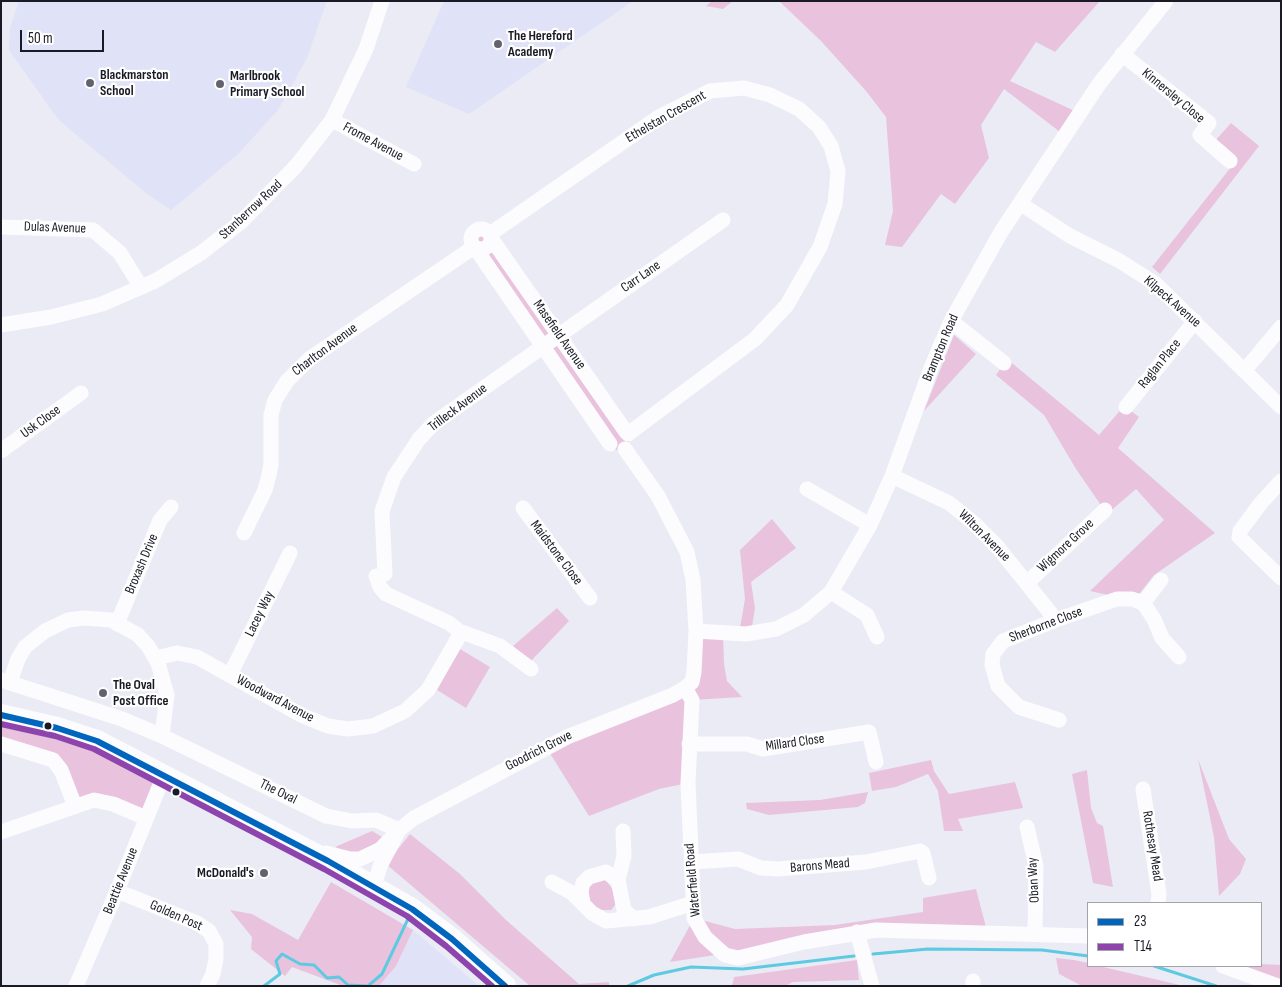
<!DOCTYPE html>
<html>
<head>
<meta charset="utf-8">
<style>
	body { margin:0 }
	#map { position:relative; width:1282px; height:987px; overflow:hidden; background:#eaebf5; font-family:"Sofia Sans Condensed",sans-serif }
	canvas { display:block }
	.frame { position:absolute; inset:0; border:2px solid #191a25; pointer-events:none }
	.legend { position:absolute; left:1087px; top:902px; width:175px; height:65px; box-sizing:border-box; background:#fff; border:1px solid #a3a3a8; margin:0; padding:6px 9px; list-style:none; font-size:15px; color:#191a25 }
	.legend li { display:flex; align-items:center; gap:10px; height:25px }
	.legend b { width:25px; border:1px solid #a3a3a8 }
	.scale { position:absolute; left:20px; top:30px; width:84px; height:22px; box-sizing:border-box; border:2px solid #191a25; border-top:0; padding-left:6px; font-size:15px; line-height:18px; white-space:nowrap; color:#191a25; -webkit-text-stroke:4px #fff; paint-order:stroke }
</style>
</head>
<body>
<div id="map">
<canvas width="1282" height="987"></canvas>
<div class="frame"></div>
<ul class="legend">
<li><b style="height:6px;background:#0065bd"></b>23</li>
<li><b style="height:6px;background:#8e44ad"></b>T14</li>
</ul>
<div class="scale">50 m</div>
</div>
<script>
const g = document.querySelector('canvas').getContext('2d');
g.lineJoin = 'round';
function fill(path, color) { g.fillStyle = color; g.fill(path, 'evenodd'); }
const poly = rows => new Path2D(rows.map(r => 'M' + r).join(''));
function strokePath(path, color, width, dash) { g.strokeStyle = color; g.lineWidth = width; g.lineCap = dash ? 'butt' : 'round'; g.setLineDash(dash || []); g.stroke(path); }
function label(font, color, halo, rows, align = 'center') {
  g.font = font + ' "Sofia Sans Condensed",sans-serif'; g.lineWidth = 4.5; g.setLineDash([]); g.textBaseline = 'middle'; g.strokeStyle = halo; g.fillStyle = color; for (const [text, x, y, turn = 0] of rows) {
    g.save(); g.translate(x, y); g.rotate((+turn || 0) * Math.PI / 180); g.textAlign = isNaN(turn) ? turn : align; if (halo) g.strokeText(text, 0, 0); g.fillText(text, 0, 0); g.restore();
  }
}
fill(poly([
	[19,1,327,1,307,58,278,110,238,154,171,210,146,193,60,121,50,108,9,50,10,28],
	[444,1,633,1,469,114,406,87],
	[413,930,479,986,379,986,396,966]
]), '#e0e2f7');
fill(poly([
	[712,1,733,1,723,9,706,6],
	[779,1,1100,1,1055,52,1036,42,1010,81,1079,113,1064,135,1004,89,981,125,989,158,955,204,941,194,902,247,885,245,893,211,886,117,866,91,821,41],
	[1231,123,1259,146,1160,274,1152,267,1235,162,1214,142],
	[479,229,488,232,628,434,629,445,619,451,611,447,474,247,471,236],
	[954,335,976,354,924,411],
	[1007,359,1099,435,1124,406,1139,417,1118,448,1215,533,1154,575,1140,593,1108,595,1090,591,1164,520,1136,489,1107,514,1076,469,1044,415,996,375],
	[772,519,796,548,751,582,755,608,751,633,739,634,745,599,740,550],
	[557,608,569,621,530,662,513,646],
	[696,631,723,633,724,664,727,681,742,697,692,700,688,783,659,789,589,816,546,747,685,688],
	[460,649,490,667,466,708,437,690],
	[1,715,164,775,146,818,83,803,61,770,1,744],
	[1198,759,1229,839,1246,859,1240,874,1219,896,1214,837],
	[931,760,934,771,949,794,1015,782,1023,808,958,819,963,831,944,831,938,791,928,774,896,787,872,791,869,773],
	[1087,770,1091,808,1097,823,1103,826,1113,887,1093,883,1072,774],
	[868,792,865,803,858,807,769,815,747,809,746,803,820,800],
	[372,831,382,837,372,847,361,852,349,853,335,847],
	[410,834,460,874,506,920,579,984,609,982,609,986,530,986,386,864],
	[603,877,614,891,616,904,611,910,601,910,590,904,587,887],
	[331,882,413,930,396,966,379,986,343,986,292,967,285,976,251,949,252,937,230,910,252,914,298,940],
	[976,889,987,931,876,930,670,962,694,918,735,929,835,925,923,912,923,898],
	[1056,958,1074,960,1088,963,1088,966,1099,966,1184,986,1082,986,1059,974],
	[857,960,859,980,793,982,785,986,732,986,734,977],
	[1261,964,1281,965,1281,982,1242,966,1261,966]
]), '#e9c3dd');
strokePath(poly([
	[873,954,928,949,1042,950,1088,956],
	[1154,966,1216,986],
	[264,986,280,974,276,961,282,954,300,964,314,965,327,978,339,977,348,985,366,986],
	[368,986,382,974,408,919],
	[628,986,654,975,691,967,743,969,854,956]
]), '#5dcae2', 3);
strokePath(poly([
	[1122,54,1209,123,1200,135,1230,161],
	[332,120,414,164],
	[1021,204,1070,236,1118,260,1156,284,1281,407],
	[1,227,93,230,120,253,141,287],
	'471 239a10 10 0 1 1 20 0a10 10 0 1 1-20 0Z',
	[490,234,659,117,710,91,744,88,770,95,799,109,819,127,831,146,838,171,835,204,820,247,787,305,755,339,628,434],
	[491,238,626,432],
	[476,249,610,444],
	[951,321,1004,363],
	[1,325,51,317,102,304,155,281,201,253,241,222,296,166,332,120,366,49,382,1],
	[1245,370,1281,327],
	[1126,407,1195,321],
	[1,451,81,393],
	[892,476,949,503,974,523,996,545,1056,620],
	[1281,481,1261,503,1240,531,1239,537,1281,578],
	[807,489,870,525],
	[523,508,590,598],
	[244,533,265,490,269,475,271,464,271,415,275,400,287,381,309,359,474,247],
	[385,574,382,511,394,477,419,439,434,423,723,220],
	[1027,583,1105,510],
	[831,592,867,615,877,637],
	[1143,603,1161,580],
	[117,624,160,520,171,507],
	[459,631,500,646,531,669],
	[696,631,746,634,776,629,804,615,831,592,870,525,892,476,931,368,951,321,1001,232,1099,84,1166,1],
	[156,658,177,653,197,657,301,715,328,726,348,729,373,726,405,711,428,690,458,638,459,631,449,623,386,594,380,587,376,576],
	[230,675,290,553],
	[1,680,122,719,162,736,326,816,352,821,376,820,399,830,414,818,567,737,673,695,685,688,692,682,694,672,696,631,693,580,687,552,658,496,625,449],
	[10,682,18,659,25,647,45,631,68,620,84,618,111,620,138,635,148,646,158,663,167,695,162,736],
	[685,688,692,700,688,783,694,918,705,937,725,955,738,958,804,942,876,930,1088,936],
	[1059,720,1019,707,998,686,992,665,993,654,1003,641,1056,620,1117,599,1132,599,1143,603,1154,619,1162,638,1179,657],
	[1,744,53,760,61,770,75,806],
	[689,744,747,744,763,749,869,732,876,762],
	[1143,789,1159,894,1158,903],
	[1027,827,1036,866,1035,933],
	[1,832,94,800,113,804,146,818],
	[326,853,350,859,360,859,381,849,399,830,380,866,374,887],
	[692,862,738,859,761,868,778,869,866,862,920,851,923,853,929,878],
	[618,880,624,856,623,831],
	[552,882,572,893,592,913,606,921,649,917,693,903],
	[117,891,197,923,209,931,216,944,216,959,213,974,207,986],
	[583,903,581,891,583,883,589,877,606,872,618,880,624,910,634,919],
	[857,932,872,986],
	[1223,966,1278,986],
	[76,986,117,891,164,775],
	[973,986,973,981]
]), '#fcfcfe', 15);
strokePath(poly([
	[1,715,57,728,97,741,328,861,412,909,452,939,505,986]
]), '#fcfcfe', 22);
strokePath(poly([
	[1,715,57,728,97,741,328,861,412,909,452,939,505,986]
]), '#0065bd', 6);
strokePath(poly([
	[1,724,55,736,94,749,324,869,407,916,446,946,492,986]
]), '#8e44ad', 6);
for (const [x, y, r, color] of [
	[498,44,5,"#62636e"],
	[90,83,5,"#62636e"],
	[220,84,5,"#62636e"],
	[103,693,5,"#62636e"],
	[48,726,4.5,"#191a25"],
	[176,792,4.5,"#191a25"],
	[264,873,5,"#62636e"]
]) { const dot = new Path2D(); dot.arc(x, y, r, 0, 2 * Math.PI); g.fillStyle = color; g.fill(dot); strokePath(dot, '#fff', 2); }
label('bold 14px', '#191a25', '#fff', [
	["The Hereford",508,36],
	["Academy",508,52],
	["Blackmarston",100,75],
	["School",100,91],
	["Marlbrook",230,76],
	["Primary School",230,92],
	["The Oval",113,685],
	["Post Office",113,701],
	["McDonald's",254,873,"right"]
], 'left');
label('14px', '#191a25', '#fff', [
	["Kinnersley Close",1173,96,40],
	["Ethelstan Crescent",666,117,-30],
	["Frome Avenue",373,142,28],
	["Stanberrow Road",251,210,-43],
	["Dulas Avenue",55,228,2],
	["Carr Lane",641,277,-35],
	["Kilpeck Avenue",1172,302,41],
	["Masefield Avenue",559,335,55],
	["Brampton Road",941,348,-67],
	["Charlton Avenue",325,350,-37],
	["Raglan Place",1160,364,-51],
	["Trilleck Avenue",458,408,-37],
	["Usk Close",41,422,-36],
	["Wilton Avenue",984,536,45],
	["Wigmore Grove",1066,546,-43],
	["Maidstone Close",556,553,53],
	["Broxash Drive",142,564,-67],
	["Lacey Way",260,614,-64],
	["Sherborne Close",1046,625,-21],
	["Woodward Avenue",275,699,28],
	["Millard Close",795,743,-8],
	["Goodrich Grove",539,751,-27],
	["The Oval",278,792,26],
	["Rothesay Mead",1152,846,81],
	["Barons Mead",820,866,-5],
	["Waterfield Road",693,880,-95],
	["Oban Way",1034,880,-93],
	["Beattie Avenue",121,881,-68],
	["Golden Post",176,916,24]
]);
</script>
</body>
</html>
